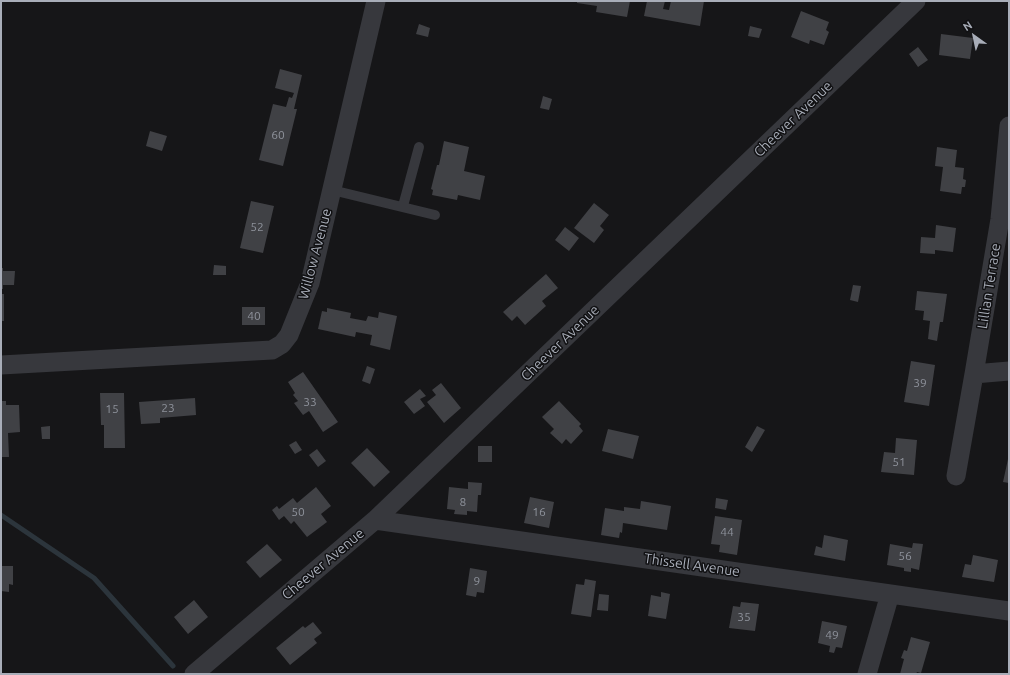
<!DOCTYPE html>
<html>
<head>
<meta charset="utf-8">
<style>
	body { margin:0 }
	#map { position:relative; width:1010px; height:675px; overflow:hidden; background:#161618; font-family:Ubuntu,sans-serif }
	canvas { display:block }
	.frame { position:absolute; inset:0; border:2px solid #a8adb8; pointer-events:none }
	.north { position:absolute; left:954px; top:16px; width:40px; height:40px; -webkit-text-stroke:3px #111113; paint-order:stroke; rotate:327deg; font-size:11px; font-weight:700; line-height:16px; text-align:center; color:#a8adb8 }
	.north::after { content:''; display:block; margin:auto; width:14px; height:18px; background:#a8adb8; clip-path:polygon(50% 0,100% 100%,50% 72%,0 100%) }
</style>
</head>
<body>
<div id="map">
<canvas width="1010" height="675"></canvas>
<div class="frame"></div>
<div class="north">N</div>
</div>
<script>
const g = document.querySelector('canvas').getContext('2d');
g.lineJoin = 'round';
const poly = rows => new Path2D(rows.map(r => 'M' + r).join(''));
function strokePath(path, color, width, dash) { g.strokeStyle = color; g.lineWidth = width; g.lineCap = dash ? 'butt' : 'round'; g.setLineDash(dash || []); g.stroke(path); }
function fill(path, color) { g.fillStyle = color; g.fill(path, 'evenodd'); }
function label(font, color, halo, rows, align = 'center') {
  g.font = font + ' Ubuntu,sans-serif'; g.lineWidth = 3; g.setLineDash([]); g.textBaseline = 'middle'; g.strokeStyle = halo; g.fillStyle = color; for (const [text, x, y, turn = 0] of rows) {
    g.save(); g.translate(x, y); g.rotate((+turn || 0) * Math.PI / 180); g.textAlign = isNaN(turn) ? turn : align; if (halo) g.strokeText(text, 0, 0); g.fillText(text, 0, 0); g.restore();
  }
}
strokePath(poly([
	[1,515,94,578,173,666]
]), '#2c353c', 5);
fill(poly([
	[577,1,630,1,627,17,596,12,597,6,577,3],
	[647,1,665,1,663,9,669,10,671,1,704,1,700,26,644,16],
	[801,11,829,22,826,30,829,32,824,45,810,40,809,44,791,37],
	[419,24,430,28,428,37,416,34],
	[750,26,762,29,759,38,748,36],
	[941,34,973,38,970,59,939,55],
	[918,47,928,60,918,67,909,54],
	[280,69,302,75,294,109,297,109,283,166,259,160,273,104,286,107,289,97,292,98,294,93,275,88],
	[543,96,552,99,549,110,540,108],
	[150,131,167,136,162,151,146,146],
	[444,141,469,147,464,171,485,176,480,200,458,195,457,200,432,195,433,190,431,189,437,165,439,165],
	[937,147,957,150,955,167,964,168,963,179,966,180,965,187,962,187,961,194,940,191,943,167,935,166],
	[251,201,274,206,263,253,240,248],
	[594,203,609,215,600,226,604,230,594,243,574,228],
	[936,225,956,228,953,252,935,250,935,254,920,253,921,237,935,238],
	[565,227,579,238,569,251,555,240],
	[214,265,226,266,226,275,213,275],
	[1,268,3,268,3,271,15,271,14,285,3,285,3,289,1,289],
	[546,274,558,288,542,301,546,306,525,325,517,316,512,321,503,312],
	[853,285,861,286,858,302,850,300],
	[917,291,947,294,943,322,940,322,937,341,928,339,930,321,923,320,924,311,915,310],
	[1,294,4,294,4,321,1,321],
	[242,307,265,307,265,325,242,325],
	[327,308,351,313,350,318,366,321,368,316,378,318,379,312,397,316,390,350,370,345,372,335,356,332,355,337,318,329,322,311,327,312],
	[911,361,935,365,929,406,904,402],
	[367,366,375,369,370,384,362,381],
	[303,372,338,422,323,432,309,411,303,415,294,403,298,401,293,395,295,393,288,382],
	[441,383,461,408,444,423,427,402,436,395,432,390],
	[420,389,426,396,420,399,425,406,414,414,404,402],
	[100,393,124,393,125,448,104,448,104,425,101,425],
	[195,398,196,415,160,418,160,423,141,424,139,402],
	[1,401,6,401,6,405,19,405,20,432,8,433,9,457,1,457],
	[559,401,581,424,579,426,583,431,571,444,566,439,562,444,550,433,554,429,542,417],
	[50,426,50,439,42,439,41,427],
	[757,426,765,430,752,452,745,447],
	[608,429,639,436,633,459,602,451],
	[896,438,917,440,914,475,881,472,884,452,895,453],
	[296,441,302,450,295,454,289,445],
	[478,446,492,446,492,462,478,462],
	[367,448,390,472,374,487,351,463],
	[317,449,326,461,318,467,309,455],
	[1008,459,1009,459,1009,483,1003,482],
	[468,482,482,483,481,495,478,495,477,512,467,511,467,515,454,514,455,510,447,509,449,487,468,489],
	[316,487,331,506,321,514,327,522,307,537,294,521,291,524,284,516,279,520,272,510,277,506,279,509,293,498,297,503],
	[530,497,554,502,549,528,524,523],
	[716,498,728,500,726,510,715,508],
	[641,501,671,506,667,530,623,523,622,533,620,532,619,538,601,535,605,508,624,511,624,507,640,509],
	[715,516,742,520,737,555,719,552,720,545,711,544],
	[824,535,848,540,845,561,814,555,816,546,822,548],
	[913,543,923,544,919,570,911,568,911,572,904,571,904,568,887,565,890,544,912,548],
	[267,544,282,560,260,578,246,562],
	[973,555,998,560,994,582,962,577,965,564,971,565],
	[1,566,13,566,13,585,9,584,9,592,1,591],
	[470,568,487,571,484,593,477,592,476,597,466,595],
	[585,579,596,581,591,617,571,614,576,584,584,585],
	[661,592,670,594,666,619,648,616,651,595,661,597],
	[599,594,609,595,608,611,597,610],
	[194,600,208,617,188,634,174,617],
	[741,602,759,604,755,631,729,628,733,606,740,607],
	[822,621,847,626,842,648,836,647,834,653,829,652,830,646,818,643],
	[313,622,322,633,314,639,317,643,290,665,276,648,303,626,305,628],
	[911,637,930,642,921,673,917,672,916,674,900,674,904,659,901,658,904,650,907,651]
]), '#404145');
strokePath(poly([
	[332,190,435,215],
	[403,206,419,147]
]), '#37383d', 10);
strokePath(poly([
	[1009,126,1000,219,974,374,1009,371],
	[1,365,272,350,282,344,289,335,310,283,376,1],
	[956,476,974,374],
	[375,520,1009,611],
	[194,674,375,520,916,1],
	[867,674,890,594]
]), '#37383d', 19);
label('12px', '#8e929b', null, [
	["60",278,135],
	["52",257,227],
	["40",254,316],
	["39",920,383],
	["33",310,402],
	["23",168,408],
	["15",112,409],
	["51",899,462],
	["8",463,502],
	["50",298,512],
	["16",539,512],
	["44",727,532],
	["56",905,556],
	["9",477,581],
	["35",744,617],
	["49",832,635]
]);
label('14px', '#a8adb8', '#111113', [
	["Cheever Avenue",793,119,-44],
	["Willow Avenue",315,254,-75],
	["Lillian Terrace",989,286,-81],
	["Cheever Avenue",560,343,-44],
	["Cheever Avenue",323,564,-40],
	["Thissell Avenue",692,565,8]
]);
</script>
</body>
</html>
